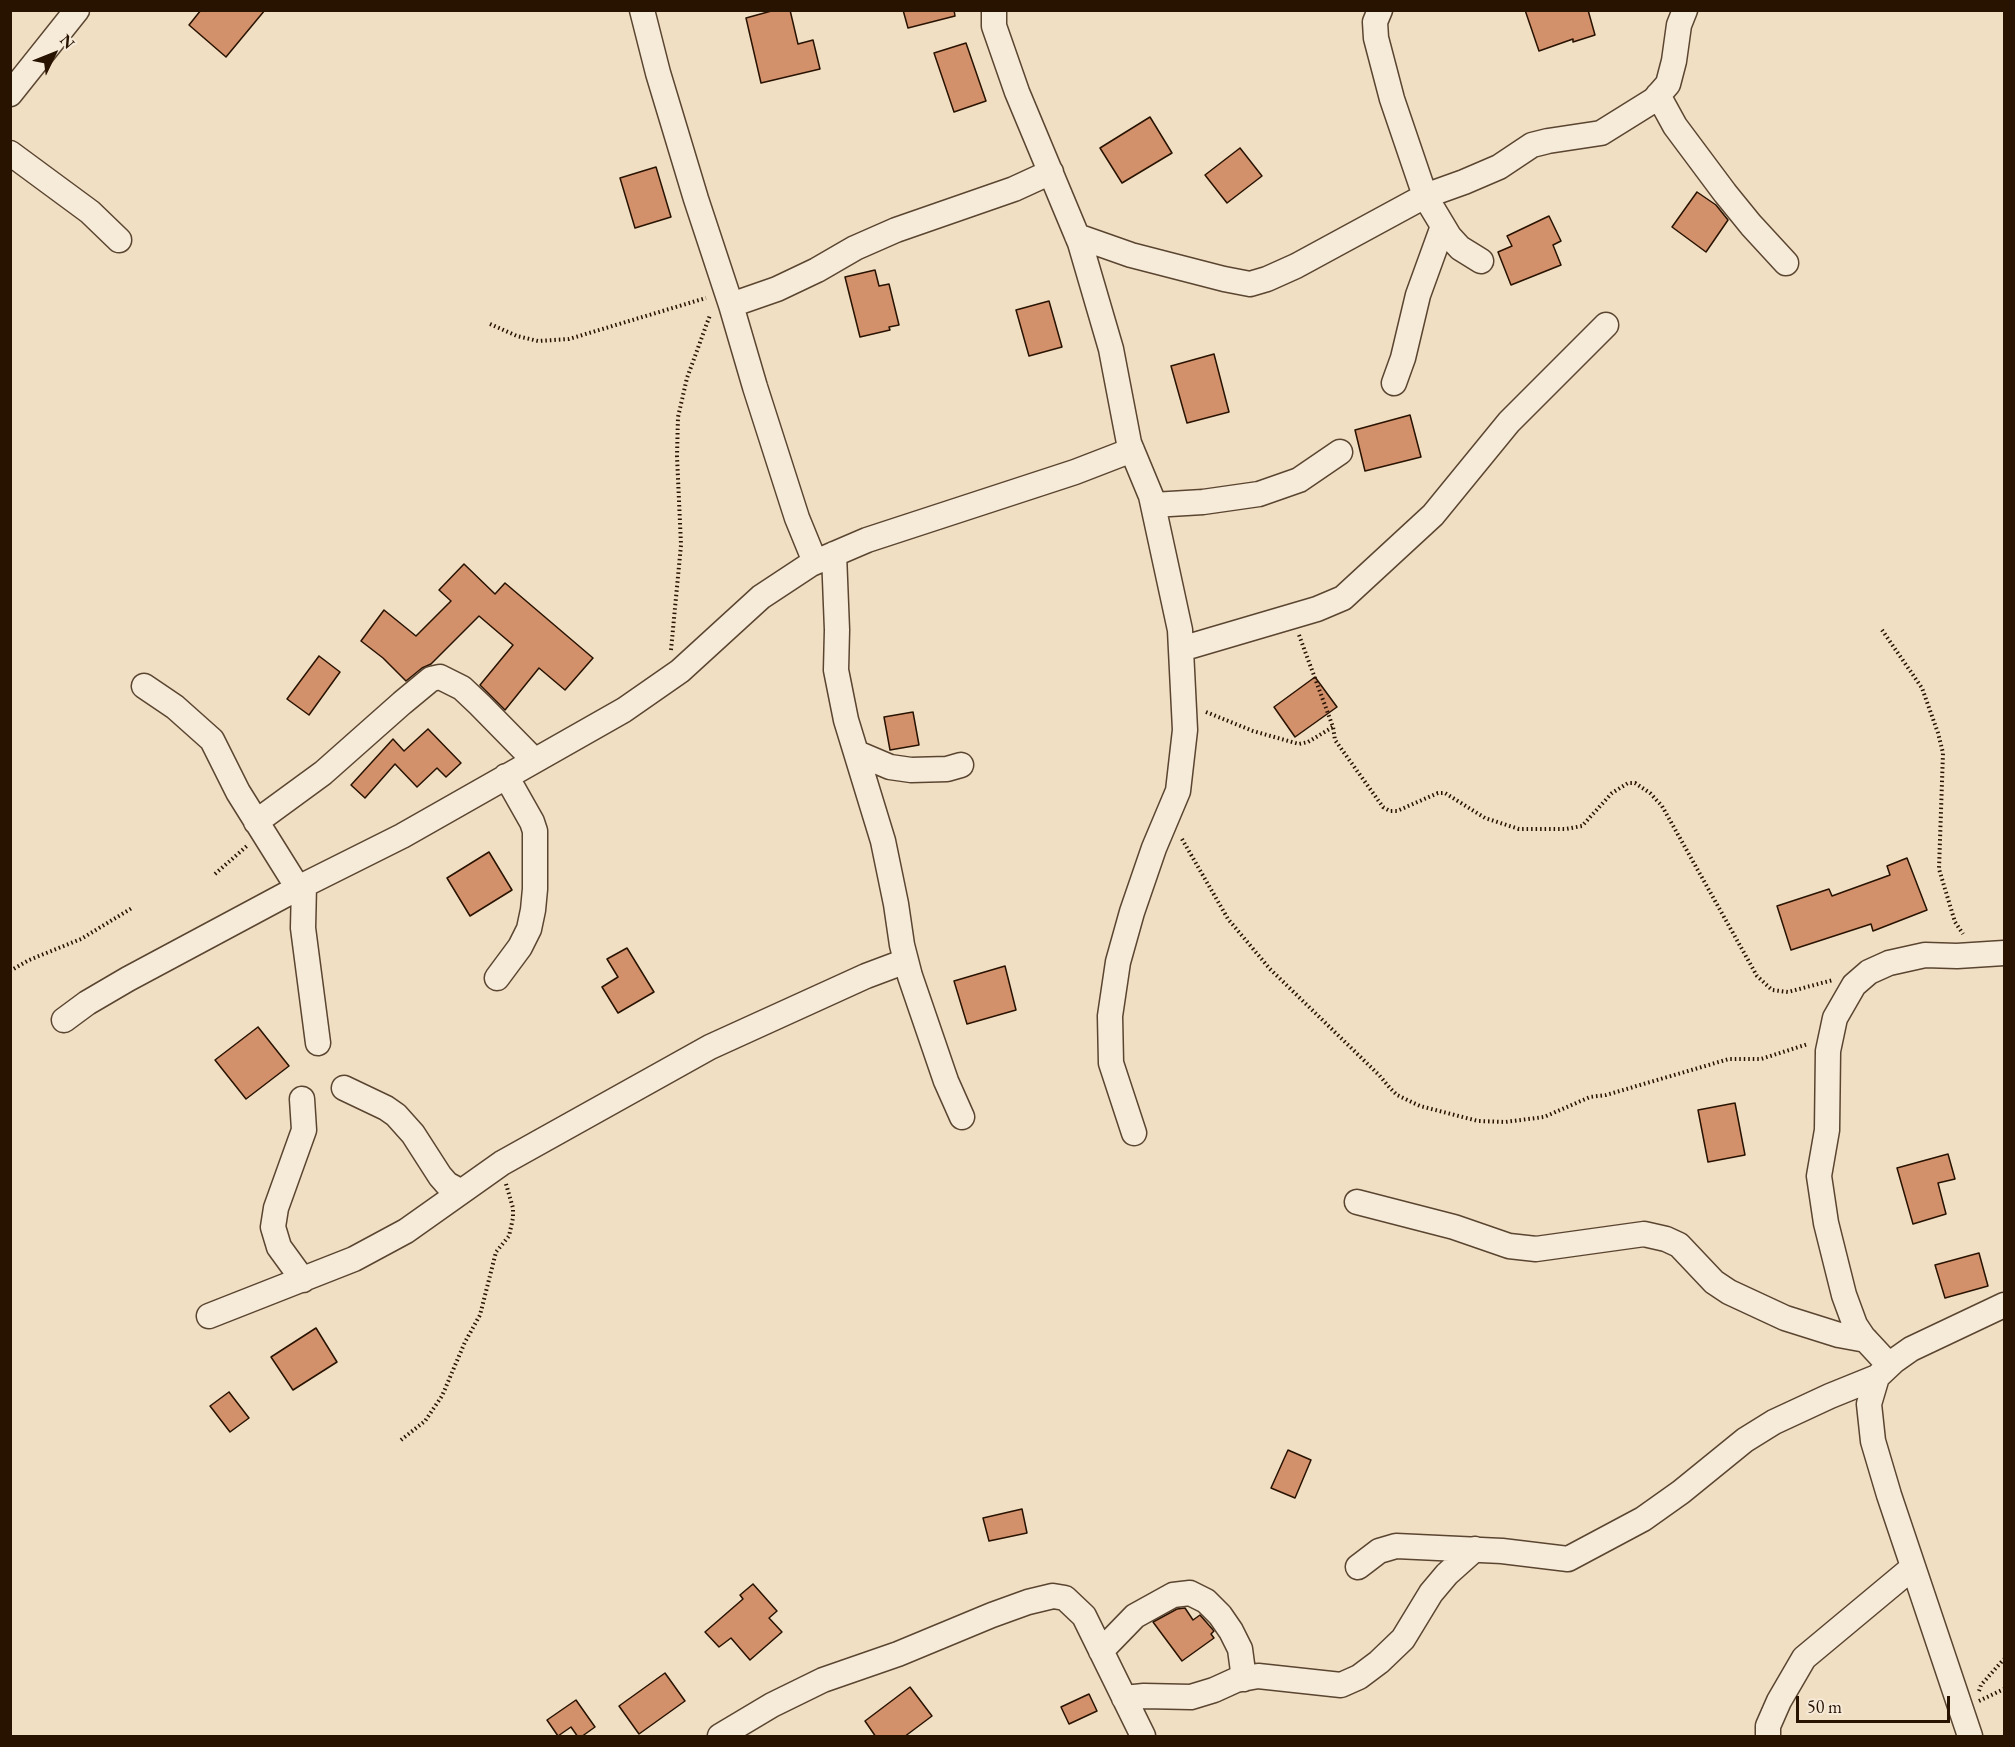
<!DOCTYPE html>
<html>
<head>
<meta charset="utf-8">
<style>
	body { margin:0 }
	#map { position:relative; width:2015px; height:1747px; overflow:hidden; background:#f1dfc3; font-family:"EB Garamond",serif }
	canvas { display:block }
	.frame { position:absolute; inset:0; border:12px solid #281200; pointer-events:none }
	.north { position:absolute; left:24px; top:24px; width:60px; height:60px; -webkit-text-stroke:4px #f6ead8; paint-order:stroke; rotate:47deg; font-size:16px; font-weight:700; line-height:24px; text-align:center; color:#281200 }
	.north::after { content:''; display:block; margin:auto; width:21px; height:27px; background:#281200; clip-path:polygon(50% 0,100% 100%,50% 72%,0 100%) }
	.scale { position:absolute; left:1796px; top:1696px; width:154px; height:27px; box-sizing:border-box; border:3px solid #281200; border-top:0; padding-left:8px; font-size:18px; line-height:21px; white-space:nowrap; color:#281200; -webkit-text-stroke:4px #f6ead8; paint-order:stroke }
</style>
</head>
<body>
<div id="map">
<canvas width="2015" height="1747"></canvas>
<div class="frame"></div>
<div class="north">N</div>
<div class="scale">50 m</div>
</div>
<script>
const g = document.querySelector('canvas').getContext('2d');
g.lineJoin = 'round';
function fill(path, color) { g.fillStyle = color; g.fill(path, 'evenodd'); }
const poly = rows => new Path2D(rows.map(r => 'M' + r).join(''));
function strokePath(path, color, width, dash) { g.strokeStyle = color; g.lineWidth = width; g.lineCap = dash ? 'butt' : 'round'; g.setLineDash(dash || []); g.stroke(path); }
const building = poly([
	[201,10,265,10,226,57,189,25,201,10],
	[775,10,790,10,798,44,813,40,820,69,761,83,746,18,775,10],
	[903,10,954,10,955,16,908,28,903,10],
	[1525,10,1588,10,1595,35,1573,42,1573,39,1539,51,1525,10],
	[966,43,986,101,954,112,934,53,966,43],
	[1150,117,1172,153,1122,183,1100,148,1150,117],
	[1240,148,1262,176,1227,203,1205,175,1240,148],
	[656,167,671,217,635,228,620,178,656,167],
	[1697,192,1716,205,1728,220,1706,252,1672,227,1697,192],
	[1549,216,1561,241,1553,245,1561,265,1511,285,1498,252,1512,246,1507,236,1549,216],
	[875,270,879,286,889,284,899,325,889,327,890,330,860,337,845,277,875,270],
	[1049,301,1062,347,1029,356,1016,310,1049,301],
	[1214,354,1229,412,1187,423,1171,366,1214,354],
	[1410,415,1421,457,1365,471,1355,430,1410,415],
	[464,564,495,594,505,583,593,658,565,690,539,668,505,710,480,685,513,645,479,616,431,664,422,668,406,681,383,658,361,641,384,610,416,636,451,601,439,590,464,564],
	[319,656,340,672,309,715,287,699,319,656],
	[1315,677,1337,707,1295,737,1274,707,1315,677],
	[913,712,919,745,890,750,884,717,913,712],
	[428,729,461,763,446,777,437,768,417,787,395,764,365,798,351,785,393,739,404,751,428,729],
	[489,852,512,890,470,916,447,878,489,852],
	[1907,858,1927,910,1873,931,1871,924,1791,950,1777,906,1829,889,1832,896,1890,875,1887,866,1907,858],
	[627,948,654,992,618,1013,602,987,618,977,607,959,627,948],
	[1005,966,1016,1010,967,1024,954,981,1005,966],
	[258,1027,289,1066,246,1099,215,1060,258,1027],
	[1735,1103,1745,1155,1708,1162,1698,1110,1735,1103],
	[1948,1154,1955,1179,1938,1183,1946,1214,1913,1224,1897,1168,1948,1154],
	[1979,1253,1988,1286,1945,1298,1935,1265,1979,1253],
	[316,1328,337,1362,293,1390,271,1357,316,1328],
	[229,1392,249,1418,230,1432,210,1406,229,1392],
	[1288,1450,1311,1460,1295,1498,1271,1488,1288,1450],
	[1022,1509,1027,1533,989,1541,983,1518,1022,1509],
	[753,1584,777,1611,769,1618,782,1632,750,1660,731,1638,719,1647,705,1632,743,1599,740,1595,753,1584],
	[1185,1608,1193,1620,1200,1615,1214,1631,1211,1634,1214,1638,1182,1661,1153,1622,1177,1609,1185,1608],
	[665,1673,685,1701,639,1734,619,1706,665,1673],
	[910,1687,932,1716,904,1737,876,1737,865,1721,910,1687],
	[1089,1694,1097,1711,1069,1724,1061,1707,1089,1694],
	[576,1700,595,1727,581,1737,578,1737,571,1727,558,1736,547,1720,576,1700]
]);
fill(building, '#d2906b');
strokePath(building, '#281200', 1.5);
const minor = poly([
	[642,10,658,73,696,199,731,305,755,387,797,518,815,562],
	[994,10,994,26,1017,92,1080,243,1111,349,1129,443,1151,496,1180,630,1185,730,1178,791,1154,848,1132,912,1118,962,1110,1016,1111,1063,1134,1133],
	[1380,10,1375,22,1376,38,1392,99,1425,196,1449,236,1460,248,1481,261],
	[10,94,77,10],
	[1658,95,1675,126,1725,193,1751,225,1786,263],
	[10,153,90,212,119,240],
	[1077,236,1131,255,1224,279,1250,284,1267,279,1296,266,1425,196,1464,182,1499,167,1532,145,1548,141,1601,133,1654,100,1668,84,1674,61,1679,25,1685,10],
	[731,305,777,289,817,270,855,248,896,230,1014,189,1051,172],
	[1394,383,1403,358,1418,295,1443,226],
	[1153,505,1203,502,1259,494,1299,480,1340,452],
	[834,554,837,630,836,670,846,720,883,841,896,904,902,945,910,976,946,1081,962,1117],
	[1181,649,1317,609,1343,598,1433,515,1509,422,1606,325],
	[144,686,175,707,212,740,238,792,298,888],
	[857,753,890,767,911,770,947,769,961,765],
	[256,822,323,773,402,703,431,679,440,677,462,688,480,705,534,760],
	[304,885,303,928,318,1043],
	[497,978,520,947,529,929,533,910,535,889,535,831,532,822,506,776],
	[64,1020,87,1003,128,979,298,888,402,836,624,710,680,671,761,597,811,564,867,540,1075,472,1132,450],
	[344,1088,386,1108,396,1115,413,1134,440,1176,447,1184,460,1191],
	[302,1099,304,1130,276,1208,273,1227,279,1247,303,1280],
	[1357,1202,1454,1227,1509,1246,1536,1249,1644,1234,1666,1239,1679,1245,1714,1282,1729,1292,1785,1318,1839,1335,1866,1340],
	[209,1316,354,1259,406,1231,502,1163,710,1047,866,976,906,961],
	[1889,1365,1863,1337,1855,1325,1844,1295,1826,1223,1819,1176,1827,1130,1828,1051,1835,1018,1854,985,1869,972,1889,963,1925,955,1957,956,2004,953],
	[1358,1567,1379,1551,1396,1546,1502,1551,1568,1559,1643,1519,1681,1492,1745,1440,1774,1422,1830,1396,1877,1377],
	[1101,1651,1135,1616,1173,1595,1190,1593,1206,1601,1220,1615,1231,1631,1240,1649,1244,1679],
	[1124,1698,1144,1696,1191,1697,1214,1690,1236,1680,1258,1676,1341,1685,1359,1677,1379,1662,1403,1639,1431,1593,1447,1574,1475,1549],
	[720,1736,772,1705,823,1680,898,1654,992,1615,1028,1602,1053,1596,1065,1598,1084,1616,1143,1736],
	[1768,1736,1768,1726,1779,1701,1804,1658,1912,1568],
	[1970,1736,1889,1495,1873,1441,1869,1404,1877,1377,1894,1361,1911,1349,2004,1305]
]);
strokePath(minor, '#5a4531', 27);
strokePath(poly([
	[490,324,517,336,538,341,569,339,706,298],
	[1882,630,1922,688,1938,733,1943,753,1939,869,1955,922,1963,934],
	[1299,635,1333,727,1335,740,1383,807,1390,811,1397,811,1438,793,1445,793,1485,818,1519,829,1566,829,1582,826,1612,793,1628,783,1635,783,1650,793,1662,806,1757,976,1772,990,1788,992,1833,980],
	[671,650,681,545,677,456,678,417,687,378,710,315],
	[1206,712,1253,731,1299,744,1308,742,1333,727],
	[1182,839,1228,919,1270,969,1379,1075,1390,1088,1397,1095,1420,1106,1478,1121,1505,1122,1544,1117,1590,1097,1606,1095,1729,1059,1761,1059,1808,1044],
	[215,874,248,845],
	[10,971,29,960,81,939,132,908],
	[401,1440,425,1421,442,1396,465,1342,480,1315,496,1252,509,1236,513,1218,513,1208,506,1184],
	[1979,1691,1981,1685,2004,1659],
	[1979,1701,2004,1689]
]), '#281200', 4, [1.5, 3]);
strokePath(minor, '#f6ead8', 24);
</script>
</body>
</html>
